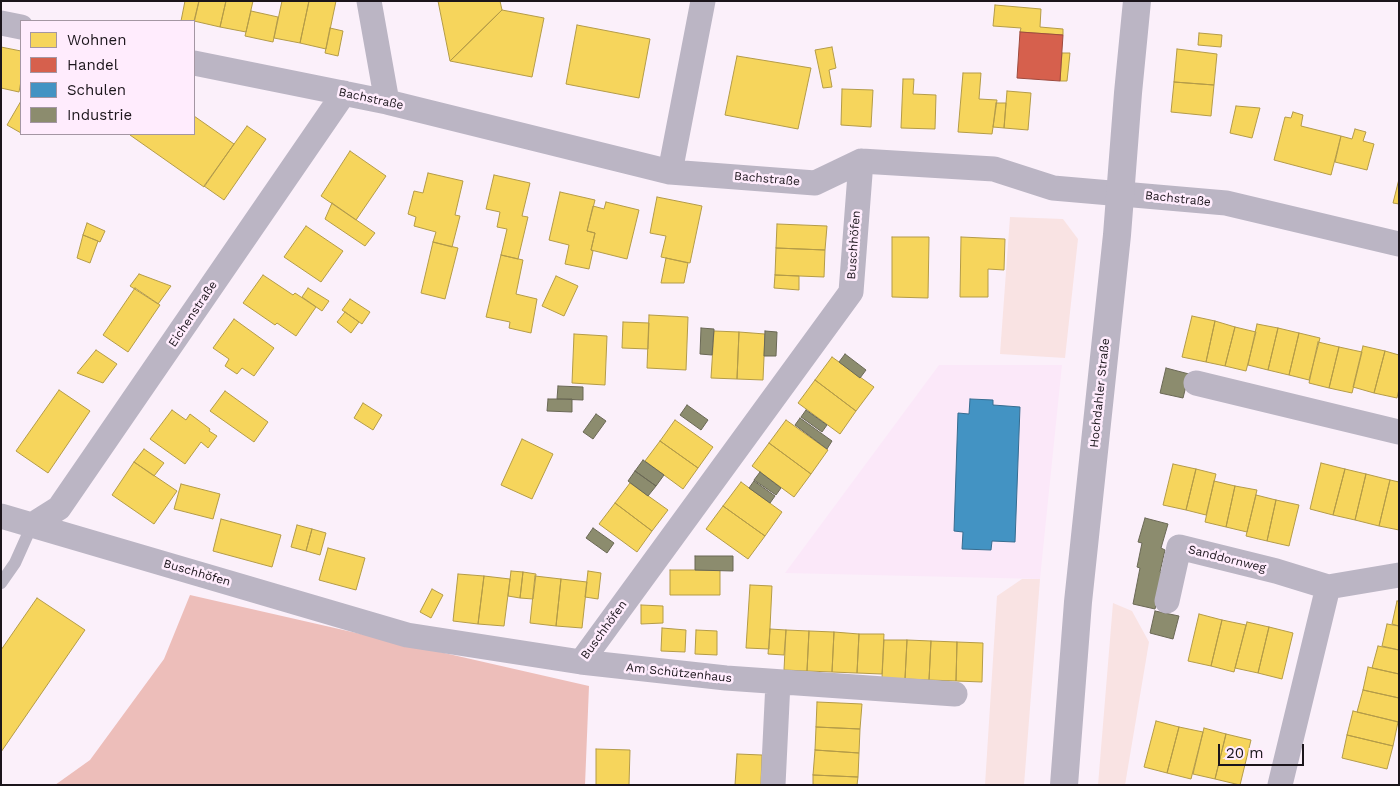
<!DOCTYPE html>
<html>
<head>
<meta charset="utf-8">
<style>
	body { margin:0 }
	#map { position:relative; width:1400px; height:786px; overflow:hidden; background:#fbf0fa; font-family:"Work Sans",sans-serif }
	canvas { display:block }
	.frame { position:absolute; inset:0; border:2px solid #1b151b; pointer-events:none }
	.legend { position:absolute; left:20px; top:20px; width:175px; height:115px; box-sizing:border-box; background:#ffecfd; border:1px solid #a496a3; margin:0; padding:6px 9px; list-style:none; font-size:15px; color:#1b151b }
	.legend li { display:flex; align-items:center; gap:10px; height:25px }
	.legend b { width:25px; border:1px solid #a496a3 }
	.scale { position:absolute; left:1218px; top:744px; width:86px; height:22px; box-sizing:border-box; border:2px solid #1b151b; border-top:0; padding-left:6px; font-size:15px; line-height:18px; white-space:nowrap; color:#1b151b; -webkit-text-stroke:4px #ffecfd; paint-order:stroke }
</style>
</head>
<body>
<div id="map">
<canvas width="1400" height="786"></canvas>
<div class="frame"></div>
<ul class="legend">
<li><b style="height:14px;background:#f6d55c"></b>Wohnen</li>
<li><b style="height:14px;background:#d6604d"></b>Handel</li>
<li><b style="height:14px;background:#4393c3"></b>Schulen</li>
<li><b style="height:14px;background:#8c8c6e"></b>Industrie</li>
</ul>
<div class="scale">20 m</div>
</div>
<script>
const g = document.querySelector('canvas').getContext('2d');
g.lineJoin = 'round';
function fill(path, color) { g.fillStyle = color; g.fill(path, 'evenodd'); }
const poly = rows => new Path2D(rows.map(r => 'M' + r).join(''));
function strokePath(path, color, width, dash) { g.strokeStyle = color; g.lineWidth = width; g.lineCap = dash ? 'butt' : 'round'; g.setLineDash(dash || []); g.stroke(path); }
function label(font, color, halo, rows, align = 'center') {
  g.font = font + ' "Work Sans",sans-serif'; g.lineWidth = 5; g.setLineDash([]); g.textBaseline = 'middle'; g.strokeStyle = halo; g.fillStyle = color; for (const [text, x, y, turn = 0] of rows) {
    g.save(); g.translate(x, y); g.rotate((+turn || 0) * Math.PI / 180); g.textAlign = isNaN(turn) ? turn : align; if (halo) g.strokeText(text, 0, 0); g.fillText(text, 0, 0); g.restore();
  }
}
fill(poly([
	[939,365,1062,365,1040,579,785,573]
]), '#fbe8f9');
fill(poly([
	[1010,217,1063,219,1078,239,1065,358,1000,354],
	[1022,579,1040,579,1024,785,985,785,997,596],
	[1113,603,1132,611,1149,642,1125,785,1098,785]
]), '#f9e3e3');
fill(poly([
	[190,595,589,686,585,785,55,785,90,760,164,659]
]), '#edbeba');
const homes = poly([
	[185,1,199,1,194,23,194,21,181,21,185,1],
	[199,1,226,1,220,27,194,21,199,1],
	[226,1,253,1,246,32,220,27,226,1],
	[282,1,309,1,300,43,274,38,282,1],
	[309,1,336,1,326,49,300,43,309,1],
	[438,1,500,1,502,10,450,61,438,1],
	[995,5,1041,9,1040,27,1063,29,1063,35,1020,32,1021,28,993,26,995,5],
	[502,10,544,18,532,77,450,61,502,10],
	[251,11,278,17,273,42,245,36,251,11],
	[577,25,650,39,639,98,566,84,577,25],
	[330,28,343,31,338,56,325,53,330,28],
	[1199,33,1222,35,1221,47,1198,45,1199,33],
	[1,47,21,51,21,81,19,92,1,88,1,47],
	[832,47,836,68,829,70,832,87,823,88,815,50,832,47],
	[1177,49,1217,54,1214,85,1174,82,1177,49],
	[1062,53,1070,53,1067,81,1060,81,1062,53],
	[737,56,811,68,798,129,725,115,737,56],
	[963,73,981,73,979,99,997,100,992,134,958,132,963,73],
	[903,79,914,79,913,94,936,95,935,129,901,128,903,79],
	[1174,82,1214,85,1211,116,1171,112,1174,82],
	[842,89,873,90,871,127,841,125,842,89],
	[1007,91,1031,93,1028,130,1004,128,1007,91],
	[21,101,21,133,7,125,21,101],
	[996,103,1006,103,1004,128,993,127,996,103],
	[1236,106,1260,108,1252,138,1230,133,1236,106],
	[1293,112,1303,115,1301,126,1341,136,1331,175,1274,160,1285,117,1291,118,1293,112],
	[194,116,234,144,204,187,130,135,131,134,194,134,194,116],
	[247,126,266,139,224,200,204,186,247,126],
	[1355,129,1366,132,1363,141,1374,144,1367,170,1335,162,1341,136,1352,139,1355,129],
	[350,151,386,176,356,220,321,196,350,151],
	[428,173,463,181,455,215,460,216,452,247,433,242,436,232,414,226,416,217,408,214,414,191,423,193,428,173],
	[494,175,530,183,522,216,528,217,518,259,501,255,507,229,497,227,500,212,486,209,494,175],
	[1399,179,1399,204,1393,203,1399,179],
	[560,192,595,200,587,231,595,233,591,250,593,251,589,269,565,264,569,245,549,240,560,192],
	[657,197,702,206,690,263,661,257,666,236,650,233,657,197],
	[606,202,639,210,627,259,591,250,595,233,587,231,593,206,604,209,606,202],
	[332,203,375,233,365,246,325,219,332,203],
	[87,223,105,231,100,242,83,235,87,223],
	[777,224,827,226,825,250,776,248,777,224],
	[306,226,343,251,321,282,284,257,306,226],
	[83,235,98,241,90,263,77,258,83,235],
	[892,237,929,237,928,298,892,297,892,237],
	[961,237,1005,239,1004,270,988,269,988,297,960,297,961,237],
	[433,242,458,248,445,299,421,293,433,242],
	[776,248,825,250,824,277,775,275,776,248],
	[501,255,523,260,516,294,537,299,531,333,509,328,510,322,486,317,501,255],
	[666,258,688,263,684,283,661,283,666,258],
	[139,274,171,286,158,304,130,286,139,274],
	[263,275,293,295,295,293,316,307,296,336,277,323,275,325,243,303,263,275],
	[775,275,799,276,799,290,774,288,775,275],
	[556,276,578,286,564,316,542,306,556,276],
	[135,288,160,305,128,352,103,335,135,288],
	[308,288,329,301,322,311,302,297,308,288],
	[350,299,370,312,362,324,342,310,350,299],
	[345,312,359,322,351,333,337,322,345,312],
	[649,315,688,317,686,370,647,368,649,315],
	[1192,316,1215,321,1206,362,1182,357,1192,316],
	[234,319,274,348,254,376,242,368,237,374,225,366,229,359,213,348,234,319],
	[1215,321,1235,327,1225,366,1206,362,1215,321],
	[623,322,649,323,648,349,622,348,623,322],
	[1257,324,1278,328,1268,370,1248,365,1257,324],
	[1235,327,1256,332,1246,371,1225,366,1235,327],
	[1278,328,1299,333,1289,375,1268,370,1278,328],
	[714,331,739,332,737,379,711,378,714,331],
	[739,332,765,334,763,380,737,379,739,332],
	[1299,333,1320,338,1309,380,1289,375,1299,333],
	[574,334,607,336,605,385,572,383,574,334],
	[1318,342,1339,347,1329,388,1309,383,1318,342],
	[1363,346,1385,351,1374,393,1353,387,1363,346],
	[1339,347,1362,352,1352,393,1329,388,1339,347],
	[96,350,117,364,103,383,77,373,96,350],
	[1385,351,1399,355,1399,389,1397,398,1374,393,1385,351],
	[832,357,874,387,856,411,815,380,832,357],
	[815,380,856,411,840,434,798,403,815,380],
	[59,390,90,411,48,473,16,451,59,390],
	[225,391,268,422,254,442,210,411,225,391],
	[363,403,382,415,373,430,354,418,363,403],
	[172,410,186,420,190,414,210,429,209,431,217,436,208,448,201,442,185,464,150,439,172,410],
	[675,420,713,447,698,468,660,441,675,420],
	[786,420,828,450,811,474,769,443,786,420],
	[522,439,553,454,532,499,501,485,522,439],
	[660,441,698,468,683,489,645,461,660,441],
	[769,443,811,474,794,497,752,466,769,443],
	[144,449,164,463,154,476,134,462,144,449],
	[134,462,177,491,154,524,112,495,134,462],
	[1321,463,1345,469,1333,515,1310,509,1321,463],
	[1173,464,1196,469,1186,510,1163,505,1173,464],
	[1196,469,1216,474,1206,515,1186,510,1196,469],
	[1345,469,1366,474,1355,520,1333,515,1345,469],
	[1366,474,1390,480,1379,526,1355,520,1366,474],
	[1390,480,1399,482,1399,530,1379,526,1390,480],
	[1214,481,1235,486,1226,527,1205,522,1214,481],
	[741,482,782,512,765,536,723,506,741,482],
	[630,483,668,510,652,531,615,503,630,483],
	[181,484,220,494,213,519,174,509,181,484],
	[1235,486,1257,490,1247,532,1226,527,1235,486],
	[1256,495,1276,500,1267,541,1246,536,1256,495],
	[1276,500,1299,505,1289,546,1267,541,1276,500],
	[615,503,652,531,637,552,599,524,615,503],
	[723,506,765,536,748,559,706,529,723,506],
	[221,519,281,535,272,567,213,551,221,519],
	[297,525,312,529,306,551,291,547,297,525],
	[312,529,326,533,320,555,306,551,312,529],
	[328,548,365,558,356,590,319,580,328,548],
	[670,570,720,570,720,595,670,595,670,570],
	[511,571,523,572,520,598,508,596,511,571],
	[588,571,601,573,598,599,585,597,588,571],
	[523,572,536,574,533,599,520,598,523,572],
	[458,574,484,576,478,624,453,621,458,574],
	[484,576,510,579,504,626,478,624,484,576],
	[535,576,561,579,556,626,530,623,535,576],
	[561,579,587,582,582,628,556,626,561,579],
	[750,585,772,586,769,649,746,648,750,585],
	[432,589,443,595,431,618,420,612,432,589],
	[37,598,85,630,1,752,1,650,37,598],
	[1397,601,1399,601,1399,626,1392,624,1397,601],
	[641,605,663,606,663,623,641,624,641,605],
	[1199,614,1222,620,1211,666,1188,661,1199,614],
	[1222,620,1246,625,1234,672,1211,666,1222,620],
	[1247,622,1269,627,1258,673,1235,668,1247,622],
	[1387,624,1399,626,1399,650,1382,646,1387,624],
	[1269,627,1293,633,1282,679,1258,673,1269,627],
	[662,628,686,630,685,652,661,651,662,628],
	[770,629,786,630,784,655,768,654,770,629],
	[696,630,717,631,717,655,695,654,696,630],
	[786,630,809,631,807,671,784,670,786,630],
	[809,631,834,632,832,672,807,671,809,631],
	[834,632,859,634,857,673,832,672,834,632],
	[859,634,884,634,882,674,857,673,859,634],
	[884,640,907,640,905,679,882,678,884,640],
	[907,640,931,641,929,680,905,679,907,640],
	[931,641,957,642,956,681,929,680,931,641],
	[957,642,983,643,982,682,956,681,957,642],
	[1378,646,1399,650,1399,674,1372,668,1378,646],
	[1368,667,1399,674,1399,698,1363,690,1368,667],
	[1363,690,1399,698,1399,722,1357,712,1363,690],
	[817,702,862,704,860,729,816,727,817,702],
	[1353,711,1398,722,1393,746,1347,735,1353,711],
	[1156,721,1179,727,1167,773,1144,767,1156,721],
	[816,727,860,729,859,753,815,750,816,727],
	[1179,727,1203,732,1191,779,1167,773,1179,727],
	[1204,728,1226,734,1215,779,1193,774,1204,728],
	[1226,734,1251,740,1240,785,1215,779,1226,734],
	[1347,735,1393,746,1387,769,1342,758,1347,735],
	[596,749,630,750,629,785,596,785,596,749],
	[815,750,859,753,858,777,813,775,815,750],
	[737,754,762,755,761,785,735,785,737,754],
	[813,775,858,777,857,785,813,785,813,775]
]);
fill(homes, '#f6d55c');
strokePath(homes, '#b49b48', 1);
const shops = poly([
	[1020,32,1063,35,1060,81,1017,78,1020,32]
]);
fill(shops, '#d6604d');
strokePath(shops, '#9e4a3e', 1);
const schools = poly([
	[970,399,993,400,993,405,1020,407,1015,542,992,541,991,550,962,549,963,532,954,531,958,413,969,414,970,399]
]);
fill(schools, '#4393c3');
strokePath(schools, '#376d91', 1);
const industry = poly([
	[701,328,714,329,712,355,700,354,701,328],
	[765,331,777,332,776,356,764,356,765,331],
	[845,354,866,370,860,378,839,362,845,354],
	[1166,368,1189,374,1183,398,1160,393,1166,368],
	[558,386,583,387,583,400,557,399,558,386],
	[548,399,572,399,572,412,547,411,548,399],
	[687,405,708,420,701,430,680,415,687,405],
	[806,410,827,425,822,432,801,417,806,410],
	[596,414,606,421,593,439,583,432,596,414],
	[800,418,832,441,827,449,795,425,800,418],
	[643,460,664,475,656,486,635,471,643,460],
	[635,471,656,486,648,496,628,481,635,471],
	[760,472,781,488,776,495,754,480,760,472],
	[754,481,775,496,770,503,749,488,754,481],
	[1145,518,1168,524,1161,548,1165,550,1160,572,1163,574,1155,609,1133,604,1140,568,1137,567,1142,543,1138,542,1145,518],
	[593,528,614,543,607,553,586,538,593,528],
	[695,556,733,556,733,571,695,570,695,556],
	[1155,611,1179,616,1173,639,1150,633,1155,611]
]);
fill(industry, '#8c8c6e');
strokePath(industry, '#6a6855', 1);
strokePath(poly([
	[1,583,15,563,32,525]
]), '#bbb5c4', 12);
strokePath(poly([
	[369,1,387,102],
	[1,23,21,27],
	[194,63,387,102,670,172,815,183,861,161,994,169,1053,188,1226,203,1399,244],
	[670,172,703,1],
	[1196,383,1399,432],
	[1,516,407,635,581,662,726,678,955,694],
	[32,525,59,508,344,93],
	[1167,601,1179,547,1276,571,1328,587,1399,575],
	[581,662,851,292,861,161],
	[773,785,778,682],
	[1280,785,1328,587]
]), '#bbb5c4', 25);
strokePath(poly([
	[1064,785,1078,602,1117,235,1128,93,1137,1]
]), '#bbb5c4', 28);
label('12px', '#1b151b', '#ffecfd', [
	["Bachstraße",371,99,12],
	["Bachstraße",767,179,5],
	["Bachstraße",1178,199,6],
	["Buschhöfen",854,245,-86],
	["Eichenstraße",193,314,-56],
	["Hochdahler Straße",1100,393,-84],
	["Sanddornweg",1227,559,14],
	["Buschhöfen",197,573,16],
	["Buschhöfen",604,630,-54],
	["Am Schützenhaus",679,673,6]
]);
</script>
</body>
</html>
